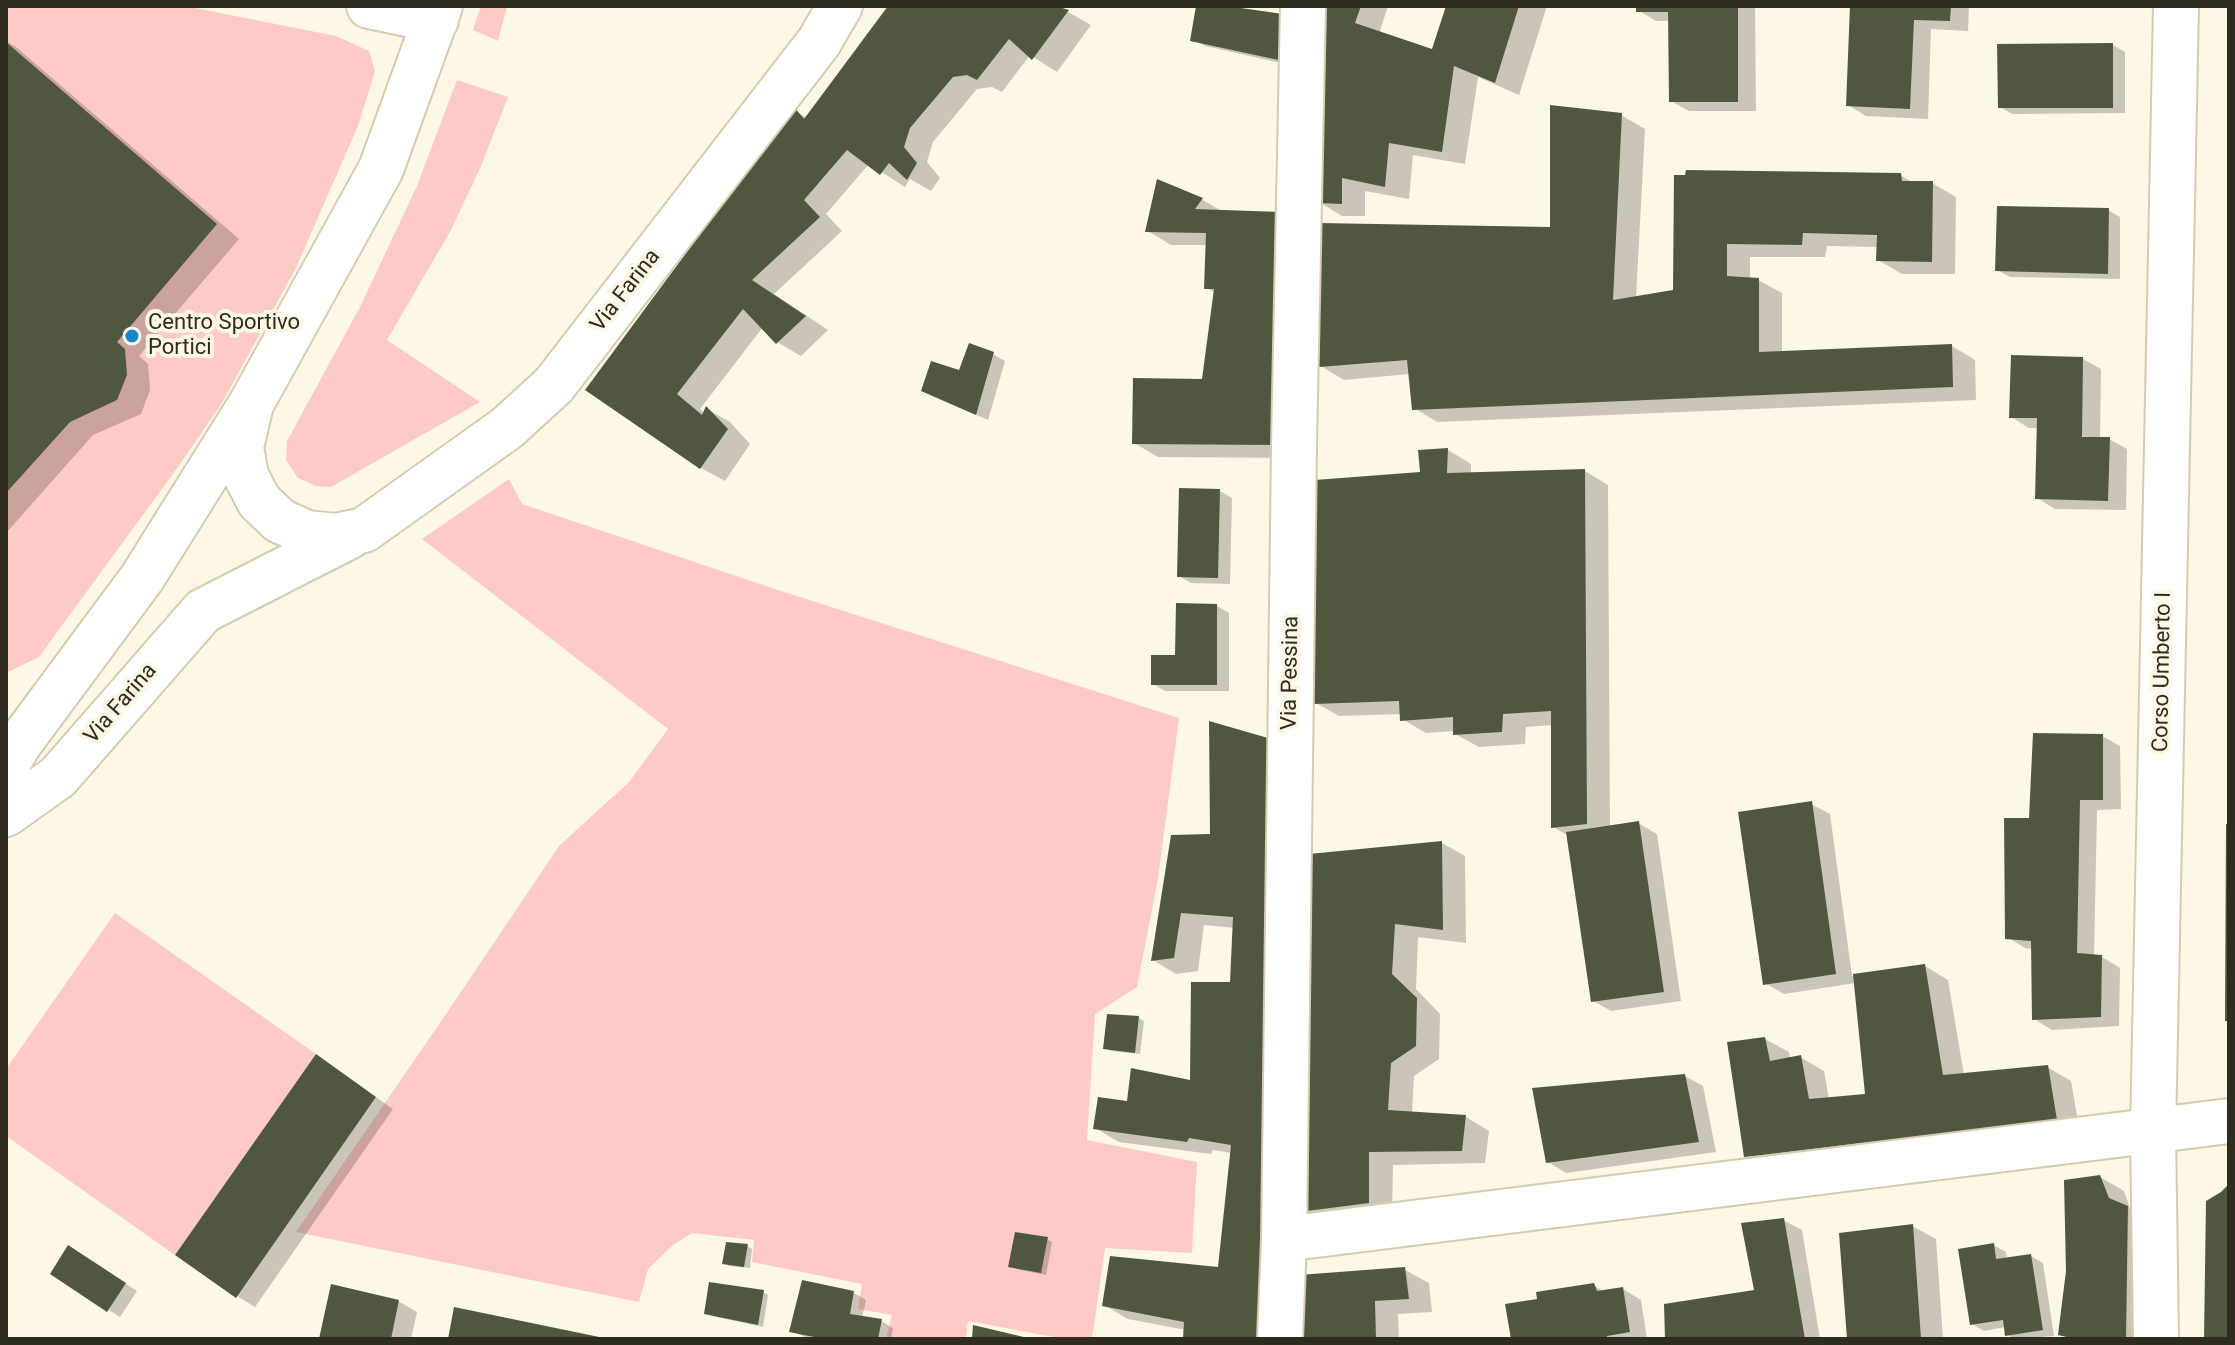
<!DOCTYPE html>
<html>
<head>
<meta charset="utf-8">
<style>
	body { margin:0 }
	#map { position:relative; width:2235px; height:1345px; overflow:hidden; background:#fdf7e6; font-family:Roboto,sans-serif }
	canvas { display:block }
	.frame { position:absolute; inset:0; border:8px solid #302b21; pointer-events:none }
</style>
</head>
<body>
<div id="map">
<canvas width="2235" height="1345"></canvas>
<div class="frame"></div>
</div>
<script>
const g = document.querySelector('canvas').getContext('2d');
g.lineJoin = 'round';
function fill(path, color) { g.fillStyle = color; g.fill(path, 'evenodd'); }
const poly = rows => new Path2D(rows.map(r => 'M' + r).join(''));
function strokePath(path, color, width, dash) { g.strokeStyle = color; g.lineWidth = width; g.lineCap = dash ? 'butt' : 'round'; g.setLineDash(dash || []); g.stroke(path); }
function label(font, color, halo, rows, align = 'center') {
  g.font = font + ' Roboto,sans-serif'; g.lineWidth = 8; g.setLineDash([]); g.textBaseline = 'middle'; g.strokeStyle = halo; g.fillStyle = color; for (const [text, x, y, turn = 0] of rows) {
    g.save(); g.translate(x, y); g.rotate((+turn || 0) * Math.PI / 180); g.textAlign = isNaN(turn) ? turn : align; if (halo) g.strokeText(text, 0, 0); g.fillText(text, 0, 0); g.restore();
  }
}
fill(poly([
	[6,6,185,6,336,36,369,51,375,71,358,126,295,270,222,403,178,467,39,657,6,673],
	[481,6,507,6,498,41,473,30],
	[457,80,508,97,481,166,451,230,387,340,480,402,331,487,316,486,298,478,286,460,287,441,360,307,417,186],
	[509,479,522,504,778,590,1179,718,1158,878,1137,987,1095,1014,1087,1140,1197,1162,1192,1253,1105,1248,1092,1339,1064,1339,968,1321,966,1339,886,1339,892,1315,858,1309,862,1284,752,1262,754,1240,692,1233,673,1245,648,1269,639,1302,296,1232,442,1020,559,846,629,782,668,729,422,539],
	[115,913,316,1054,175,1255,6,1136,6,1069]
]), '#fecbc4');
fill(poly([
	[890,6,1049,6,1068,12,1091,25,1057,72,1030,55,1002,92,992,87,977,89,933,142,927,162,940,178,931,191,910,179,905,187,869,164,826,214,842,231,774,294,828,330,801,356,777,342,763,327,700,409,705,414,707,409,730,422,750,444,725,481,701,468,588,390,794,110,807,118],
	[1198,6,1212,6,1294,66,1205,46,1193,39],
	[1322,6,1388,6,1379,34,1433,51,1448,6,1547,6,1519,95,1478,77,1465,164,1413,155,1409,199,1365,191,1365,216,1342,216,1319,202],
	[1638,6,1755,6,1756,111,1689,111,1671,101,1670,21,1656,21,1638,10],
	[1852,6,1969,6,1968,31,1931,29,1928,119,1866,116,1848,105],
	[6,41,16,47,239,239,139,356,148,364,150,390,141,414,93,435,6,533],
	[2113,45,2125,52,2125,113,2012,114,2000,107],
	[1621,115,1645,129,1636,298,1675,292,1676,177,1900,175,1914,183,1932,183,1956,197,1955,274,1902,274,1878,260,1879,247,1827,246,1825,257,1750,257,1750,279,1758,280,1782,293,1782,353,1952,346,1975,360,1976,400,1437,422,1414,408,1410,374,1344,380,1321,366,1552,229],
	[1159,182,1203,200,1223,212,1301,458,1158,457,1134,443,1203,381,1216,293,1206,288,1207,245,1171,245,1148,231],
	[2108,210,2120,217,2120,279,2010,277,1997,270],
	[993,354,1005,361,988,420,936,397,960,372],
	[2083,359,2101,369,2100,439,2109,439,2127,449,2126,510,2055,509,2037,498,2039,428,2029,428,2011,417],
	[1448,450,1471,464,1471,474,1585,471,1608,485,1610,828,1638,823,1657,834,1681,1001,1611,1011,1593,1001,1569,836,1553,827,1553,725,1526,727,1525,744,1479,747,1455,734,1455,731,1426,733,1402,719,1402,714,1339,716,1316,703,1422,474],
	[1220,491,1232,498,1230,584,1191,583,1179,576],
	[1217,606,1229,613,1229,691,1165,691,1153,684],
	[2229,660,2229,1021,2227,1020],
	[2102,736,2120,746,2121,809,2097,810,2094,957,2102,957,2120,968,2119,1026,2052,1030,2034,1019,2033,949,2025,948,2007,937,2031,820],
	[1268,739,1291,753,1290,1252,1185,1339,1186,1330,1128,1319,1104,1305,1220,1270,1232,1153,1213,1150,1211,1154,1119,1142,1095,1128,1128,1103,1192,1083,1232,985,1235,928,1204,925,1198,971,1176,974,1153,960,1212,836],
	[1811,804,1830,814,1852,976,1925,966,1948,980,1964,1075,2047,1067,2071,1081,2080,1133,1770,1169,1746,1156,1765,1039,1789,1052,1790,1059,1800,1057,1824,1071,1829,1099,1867,1095,1856,983,1784,994,1765,983],
	[1442,843,1465,856,1466,943,1418,937,1416,989,1440,1014,1439,1059,1414,1076,1412,1114,1466,1117,1489,1131,1485,1163,1393,1165,1392,1215,1325,1224,1301,1211,1311,855],
	[1139,1018,1144,1021,1140,1054,1111,1051,1106,1048],
	[334,1068,393,1109,255,1307,237,1296],
	[1685,1076,1703,1086,1716,1152,1566,1173,1548,1162],
	[2100,1177,2124,1191,2131,1211,2151,1222,2149,1339,2069,1339,2061,1334],
	[1783,1220,1802,1230,1820,1339,1667,1339,1756,1292],
	[1912,1226,1936,1239,1943,1339,1849,1339],
	[1047,1239,1052,1242,1046,1275,1016,1269,1011,1266],
	[1993,1245,2006,1252,2007,1259,2031,1256,2043,1263,2054,1336,2015,1339,2007,1334,2006,1327,1984,1331,1972,1324],
	[747,1246,752,1249,750,1268,729,1266,724,1263],
	[81,1255,137,1291,120,1317,53,1274],
	[1405,1270,1429,1283,1432,1312,1398,1314,1399,1339,1298,1339],
	[1593,1285,1605,1292,1623,1289,1641,1300,1647,1339,1513,1339,1539,1300],
	[763,1292,768,1295,763,1327,712,1316,706,1313],
	[854,1293,866,1300,862,1318,881,1321,893,1328,891,1339,810,1339,791,1331],
	[398,1301,417,1312,411,1339,321,1339]
]), '#0003');
fill(poly([
	[888,6,1056,6,1069,10,1032,60,1009,39,977,80,967,75,953,77,910,128,904,147,917,163,907,180,889,163,880,175,847,150,804,200,820,217,752,280,806,316,776,344,743,309,677,394,702,415,706,406,728,429,700,469,585,390,794,107,804,119],
	[1196,6,1227,6,1283,14,1283,61,1190,41],
	[1320,6,1361,6,1355,23,1432,49,1446,6,1519,6,1495,83,1454,66,1442,152,1389,143,1385,187,1342,178,1342,204,1317,203],
	[1636,6,1738,6,1738,102,1669,102,1668,12,1636,12],
	[1850,6,1951,6,1950,21,1914,20,1910,109,1846,106],
	[6,42,217,224,117,342,125,349,127,375,117,400,70,422,6,493],
	[2113,43,2113,108,1998,108,1997,44],
	[1550,105,1622,113,1613,300,1673,290,1674,175,1685,175,1686,170,1901,173,1902,181,1933,181,1932,262,1876,261,1877,235,1803,233,1802,245,1727,244,1727,276,1759,278,1759,352,1952,344,1953,387,1412,410,1407,360,1319,367,1319,223,1550,227],
	[1157,179,1203,198,1195,209,1280,212,1278,445,1132,444,1133,378,1202,379,1214,289,1204,289,1206,233,1145,232],
	[1997,206,2109,208,2108,274,1995,271],
	[969,343,994,352,976,415,921,391,931,361,959,370],
	[2011,355,2083,357,2082,437,2110,437,2108,501,2035,499,2037,418,2009,418],
	[1448,448,1447,473,1585,469,1587,824,1551,828,1551,711,1503,714,1502,732,1453,735,1453,717,1400,721,1399,701,1314,704,1315,480,1420,472,1418,450],
	[1179,488,1220,489,1218,578,1177,577],
	[1176,603,1217,604,1217,685,1151,685,1151,655,1175,655],
	[1209,721,1268,738,1262,1339,1183,1339,1184,1322,1102,1306,1110,1256,1218,1267,1231,1145,1189,1138,1187,1142,1093,1129,1098,1097,1127,1101,1131,1068,1190,1080,1191,982,1230,982,1233,917,1181,913,1174,958,1151,961,1171,835,1210,834],
	[2033,733,2103,734,2103,800,2080,800,2077,953,2102,955,2101,1017,2032,1020,2031,941,2005,939,2004,818,2029,818],
	[1812,801,1836,974,1763,985,1738,812],
	[1639,821,1664,992,1591,1002,1566,832],
	[2226,824,2229,824,2229,1021,2225,1021],
	[1442,841,1443,930,1395,924,1392,974,1417,998,1416,1046,1391,1063,1388,1110,1466,1115,1462,1151,1369,1152,1369,1203,1299,1212,1309,854],
	[1925,964,1943,1075,2048,1065,2057,1120,1744,1157,1727,1042,1765,1037,1770,1061,1801,1055,1809,1099,1865,1094,1853,974],
	[1107,1014,1139,1016,1135,1053,1103,1049],
	[316,1054,376,1097,236,1298,175,1255],
	[1685,1074,1699,1142,1546,1163,1532,1088],
	[2100,1175,2109,1198,2128,1206,2126,1339,2067,1339,2067,1337,2058,1335,2066,1271,2064,1180],
	[2229,1184,2229,1339,2204,1339,2206,1201,2221,1192],
	[1784,1218,1805,1339,1665,1339,1664,1304,1754,1290,1741,1223],
	[1913,1224,1921,1339,1847,1339,1839,1233],
	[1015,1232,1048,1237,1041,1273,1008,1267],
	[726,1242,748,1244,744,1267,722,1264],
	[1994,1243,1996,1259,2031,1254,2043,1330,2005,1336,2003,1320,1970,1325,1958,1249],
	[68,1245,126,1283,107,1312,50,1274],
	[1405,1267,1409,1299,1375,1301,1376,1339,1296,1339,1299,1275],
	[802,1280,854,1291,850,1314,882,1319,878,1339,824,1339,789,1332],
	[709,1282,764,1290,758,1325,704,1314],
	[1594,1283,1597,1291,1623,1287,1630,1332,1607,1336,1607,1339,1511,1339,1505,1304,1537,1299,1536,1292],
	[331,1284,399,1300,391,1339,319,1339],
	[454,1307,604,1338,604,1339,448,1339],
	[973,1325,1028,1338,1028,1339,972,1339]
]), '#50573f');
const minor = poly([
	[369,6,436,20],
	[251,404,241,447,246,476,259,501,280,521,307,533,336,536,364,530,507,428,554,385,819,42,840,6],
	[6,766,19,744,142,578,251,404,381,169,440,6],
	[6,814,58,777,203,611,350,536],
	[1284,1239,2229,1121],
	[1280,1339,1284,1239,1294,446,1303,6],
	[2156,1339,2153,1131,2176,6]
]);
strokePath(minor, '#d6cbaf', 48);
strokePath(minor, '#fff', 44);
for (const [x, y, r, color] of [
	[132,336,8,"#1686cf"]
]) { const dot = new Path2D(); dot.arc(x, y, r, 0, 2 * Math.PI); g.fillStyle = color; g.fill(dot); strokePath(dot, '#fdf7e6', 3); }
label('22px', '#302b21', '#fdf7e6', [
	["Via Farina",626,291,-52],
	["Corso Umberto I",2163,672,-89],
	["Via Pessina",1291,673,-89],
	["Via Farina",121,704,-49]
]);
label('22px', '#302b21', '#fdf7e6', [
	["Centro Sportivo",148,323],
	["Portici",148,348]
], 'left');
</script>
</body>
</html>
